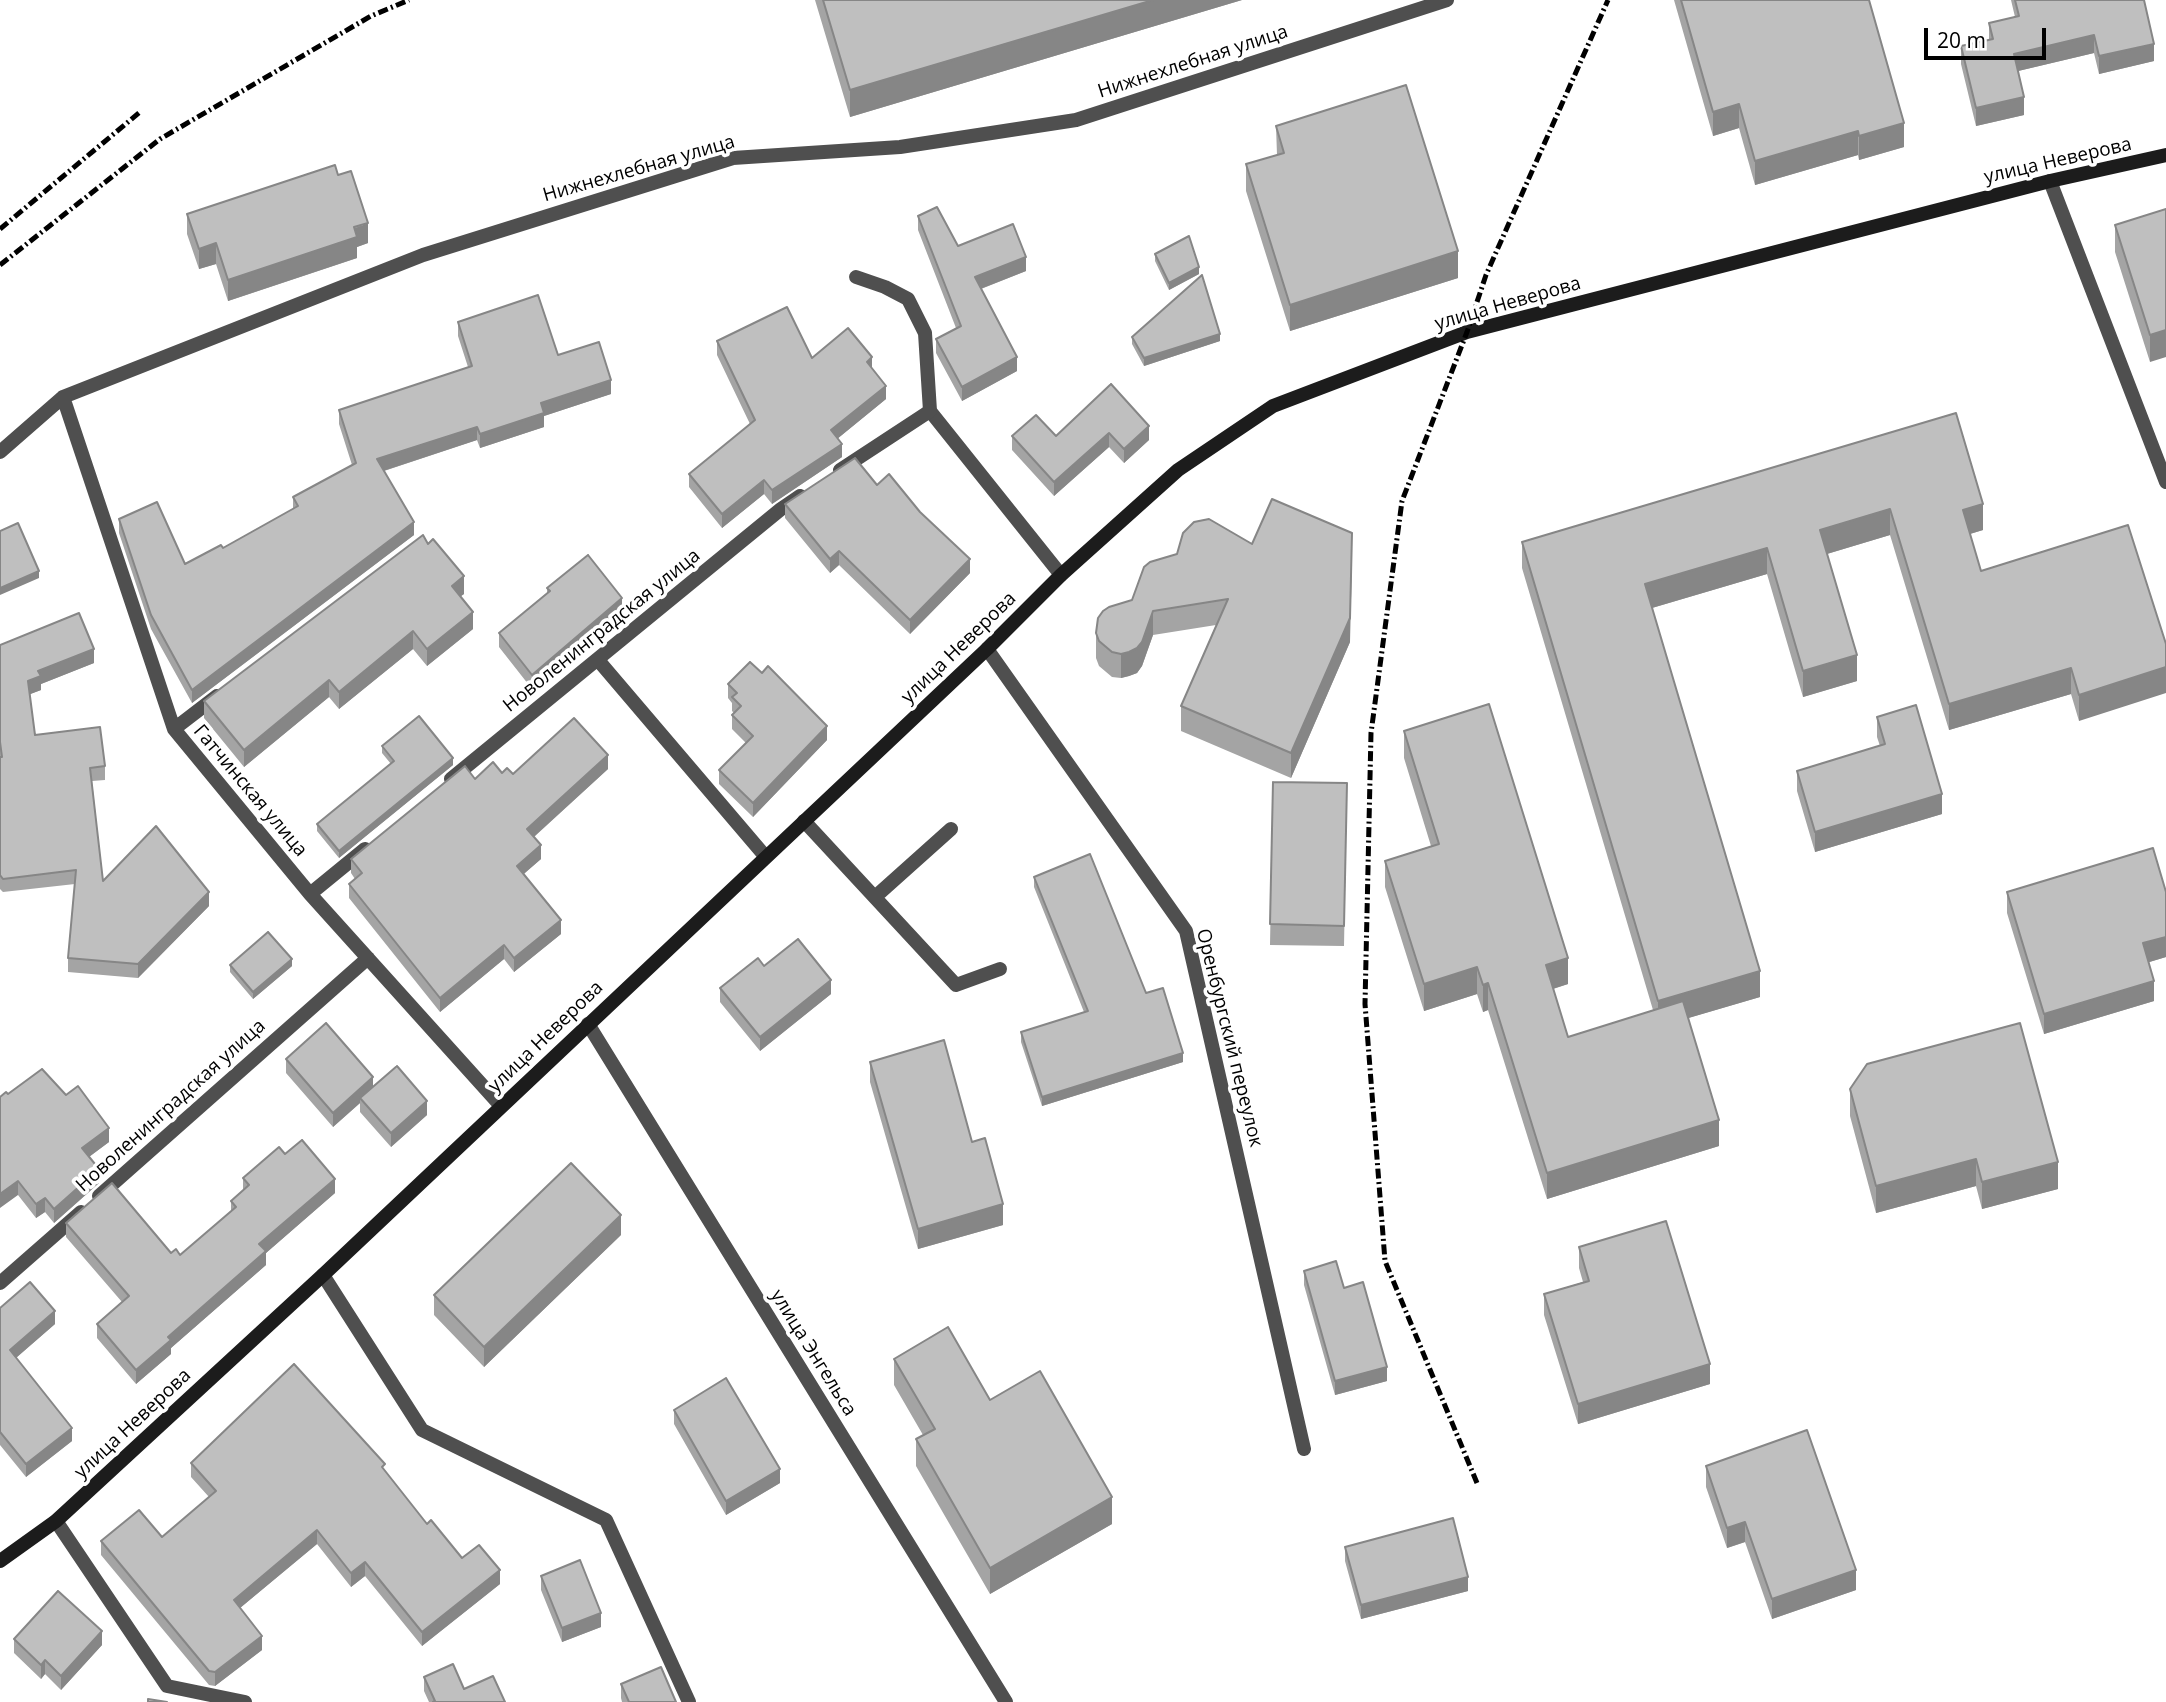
<!DOCTYPE html>
<html>
<head>
<meta charset="utf-8">
<style>
	body { margin:0 }
	#map { position:relative; width:2166px; height:1702px; overflow:hidden; background:#fff; font-family:"Open Sans",sans-serif }
	canvas { display:block }
	.scale { position:absolute; left:1924px; top:28px; width:122px; height:32px; box-sizing:border-box; border:4px solid #000; border-top:0; padding-left:9px; font-size:21px; line-height:24px; white-space:nowrap; color:#000; -webkit-text-stroke:5px #fff; paint-order:stroke }
</style>
</head>
<body>
<div id="map">
<canvas width="2166" height="1702"></canvas>
<div class="scale">20 m</div>
</div>
<script>
const g = document.querySelector('canvas').getContext('2d');
g.lineJoin = 'round';
const poly = rows => new Path2D(rows.map(r => 'M' + r).join(''));
function strokePath(path, color, width, dash) { g.strokeStyle = color; g.lineWidth = width; g.lineCap = dash ? 'butt' : 'round'; g.setLineDash(dash || []); g.stroke(path); }
function fill(path, color) { g.fillStyle = color; g.fill(path, 'evenodd'); }
function label(font, color, halo, rows, align = 'center') {
  g.font = font + ' "Open Sans",sans-serif'; g.lineWidth = 7; g.setLineDash([]); g.textBaseline = 'middle'; g.strokeStyle = halo; g.fillStyle = color; for (const [text, x, y, turn = 0] of rows) {
    g.save(); g.translate(x, y); g.rotate((+turn || 0) * Math.PI / 180); g.textAlign = isNaN(turn) ? turn : align; if (halo) g.strokeText(text, 0, 0); g.fillText(text, 0, 0); g.restore();
  }
}
strokePath(poly([
	[856,277,885,287,908,299,925,333,930,411,1061,575],
	[598,660,765,856],
	[804,821,956,985,1000,969],
	[875,897,951,829]
]), '#4f4f4f', 14);
strokePath(poly([
	[2050,181,2166,482],
	[63,397,174,729,310,894,501,1106],
	[0,452,63,397,423,255,733,158,900,147,1076,120,1447,0],
	[840,470,930,411],
	[987,649,1186,931,1304,1449],
	[174,729,217,696],
	[451,779,781,509,800,496],
	[310,894,365,849],
	[588,1024,1006,1702],
	[99,1196,368,958],
	[323,1275,422,1430,606,1520,689,1702],
	[0,1283,81,1212],
	[56,1521,167,1686,245,1702]
]), '#4f4f4f', 14);
strokePath(poly([
	[0,1561,56,1521,323,1275,987,649,1061,575,1178,470,1273,406,1467,332,2050,181,2166,155]
]), '#1c1c1c', 14);
strokePath(poly([
	[0,229,140,112],
	[0,265,160,139,371,16,409,0],
	[1477,1483,1385,1261,1365,1004,1371,733,1402,501,1467,332,1486,275,1608,0]
]), '#000', 5, [10, 3.5, 2, 3.5]);
fill(poly([
	[815,0,1242,0,850,117],
	[1674,0,1869,0,1904,147,1859,160,1858,155,1755,185,1739,128,1713,136],
	[2011,0,2144,0,2154,61,2099,74,2094,53,2018,71,2024,115,1976,126,1961,64,1961,46,1989,40,1989,23,2015,17],
	[1276,126,1458,278,1290,331,1246,191,1246,164,1277,155],
	[338,175,368,243,357,247,357,258,228,301,216,264,199,269,187,234,187,214],
	[2166,209,2150,362,2115,252,2115,225],
	[918,216,958,246,1026,271,981,289,1017,371,962,401,936,353,936,339,956,328,918,230],
	[1155,254,1199,274,1169,290,1155,261],
	[458,322,558,355,611,394,544,416,544,427,480,448,477,440,384,471,414,535,192,703,151,629,119,533,119,519,185,564,223,548,293,509,293,497,352,465,339,424,339,410,468,367,458,336],
	[1132,337,1220,341,1144,366,1132,344],
	[717,341,812,358,872,368,886,399,838,438,842,457,772,504,764,494,722,528,689,487,689,474,750,424,717,355],
	[1111,384,1149,440,1124,463,1109,447,1054,496,1012,450,1012,436,1056,436],
	[1956,413,1983,530,1970,534,1981,571,2128,525,2079,721,2071,694,1949,730,1890,535,1827,554,1857,681,1803,697,1767,574,1652,608,1760,997,1688,1018,1719,1146,1547,1199,1488,1010,1483,1012,1477,994,1424,1011,1385,887,1385,861,1431,846,1404,758,1404,731,1568,984,1553,989,1568,1037,1653,1010,1522,568,1522,542],
	[877,485,970,573,910,634,839,565,830,573,785,518,785,504],
	[428,544,464,594,460,596,473,629,427,666,413,649,339,709,329,697,244,767,204,718,204,701],
	[1252,544,1350,642,1291,778,1181,731,1181,706,1216,625,1153,635,1142,666,1137,673,1129,676,1121,678,1112,677,1099,666,1096,658,1096,633,1132,600],
	[547,588,622,612,532,689,499,647,499,633,547,593],
	[0,645,94,663,41,684,41,690,30,694,35,735,105,766,105,780,92,781,103,881,209,906,138,978,68,972,68,958,75,884,3,892,0,889],
	[728,684,827,740,753,817,719,784,719,770,746,743,732,729,732,715,734,713,732,711,732,703,728,698],
	[1877,717,1942,814,1815,852,1797,791,1797,771,1880,746,1877,737],
	[382,746,453,765,339,858,317,831,317,824,391,764,382,753],
	[608,769,534,837,541,859,523,874,561,934,514,972,504,959,440,1012,349,898,349,884,355,879,351,873,351,859,475,779,502,773,513,774],
	[1273,782,1347,783,1344,946,1270,945],
	[1034,877,1146,993,1183,1062,1042,1106,1021,1042,1021,1032,1084,1012,1034,887],
	[2007,892,2166,957,2149,962,2154,1001,2044,1034,2007,913],
	[230,965,292,966,253,999,230,972],
	[764,966,831,994,760,1051,720,1002,720,988],
	[286,1059,373,1086,427,1115,391,1147,360,1112,360,1103,333,1127,286,1073],
	[870,1062,972,1142,1003,1225,918,1249,870,1082],
	[1850,1089,2058,1189,1982,1209,1976,1186,1876,1213,1850,1116],
	[8,1094,109,1142,89,1157,99,1183,54,1223,45,1212,36,1218,18,1195],
	[285,1154,335,1193,266,1253,266,1265,171,1348,171,1354,136,1384,97,1338,97,1324,122,1302,66,1237,66,1223,180,1255,231,1212,231,1201,243,1191,243,1178],
	[621,1235,484,1367,434,1315,434,1295],
	[1579,1247,1710,1384,1578,1424,1544,1315,1544,1294,1583,1282,1579,1268],
	[1304,1271,1344,1288,1387,1381,1335,1395,1304,1285],
	[0,1308,55,1324,16,1358,72,1441,26,1477,0,1445],
	[894,1359,990,1400,1112,1524,990,1594,916,1466,916,1439,923,1435,894,1385],
	[674,1410,780,1483,726,1515,674,1424],
	[191,1463,385,1471,427,1524,462,1558,500,1584,422,1646,365,1576,351,1587,317,1544,240,1608,262,1650,215,1686,209,1685,101,1555,101,1541,162,1537,209,1497,191,1477],
	[1706,1466,1856,1590,1772,1619,1745,1542,1727,1548,1706,1487],
	[1345,1547,1468,1591,1361,1619,1345,1561],
	[541,1576,601,1627,562,1642,541,1590],
	[14,1639,102,1645,61,1690,45,1674,41,1679,14,1653],
	[424,1677,464,1689,505,1702,429,1702,424,1691],
	[621,1684,676,1702,622,1702,621,1698]
]), '#a4a4a4');
fill(poly([
	[1153,0,1242,0,850,117,850,90],
	[2094,35,2094,53,2014,72,2014,54],
	[2154,44,2154,61,2099,74,2099,56],
	[2024,97,2024,115,1976,126,1976,108],
	[1739,104,1739,128,1713,136,1713,112],
	[1904,123,1904,147,1859,160,1859,136],
	[1858,131,1858,155,1755,185,1755,161],
	[368,223,368,243,357,247,357,258,228,301,228,280],
	[216,243,216,264,199,269,199,249],
	[1458,251,1458,278,1290,331,1290,305],
	[1026,257,1026,271,975,291,975,277],
	[1199,267,1199,274,1169,290,1169,283],
	[2166,330,2166,357,2150,362,2150,335],
	[1220,334,1220,341,1144,366,1144,358],
	[872,357,872,371,867,362],
	[1017,357,1017,371,962,401,962,387],
	[611,380,611,394,544,416,544,427,480,448,480,434,541,403],
	[886,386,886,399,831,444,831,430],
	[1149,426,1149,440,1124,463,1124,449],
	[477,427,477,440,377,473,377,459],
	[1109,433,1109,447,1054,496,1054,482],
	[842,444,842,457,772,504,772,490],
	[764,480,764,494,722,528,722,514],
	[1983,504,1983,530,1963,536,1963,510],
	[1890,509,1890,535,1820,556,1820,530],
	[414,522,414,535,192,703,192,690],
	[1767,548,1767,574,1645,610,1645,584],
	[839,551,839,565,830,573,830,559],
	[1352,558,1350,642,1291,778,1291,753],
	[970,559,970,573,910,634,910,620],
	[39,571,39,578,0,595,0,588],
	[464,576,464,594,452,603,452,586],
	[622,598,622,612,532,689,532,675],
	[1153,611,1153,635,1142,666,1137,673,1129,676,1121,678,1121,654],
	[473,612,473,629,427,666,427,649],
	[413,631,413,649,339,709,339,692],
	[94,649,94,663,41,684,41,690,28,695,28,681,38,671],
	[1857,655,1857,681,1803,697,1803,671],
	[2166,667,2166,693,2079,721,2079,695],
	[2071,668,2071,694,1949,730,1949,704],
	[329,680,329,697,244,767,244,750],
	[827,726,827,740,753,817,753,803],
	[608,755,608,769,527,843,527,829],
	[453,758,453,765,339,858,339,851],
	[1942,794,1942,814,1815,852,1815,832],
	[541,845,541,859,517,880,517,866],
	[209,892,209,906,138,978,138,964],
	[561,920,561,934,514,972,514,958],
	[2166,937,2166,957,2143,964,2143,943],
	[504,945,504,959,440,1012,440,998],
	[1568,958,1568,984,1546,991,1546,965],
	[292,959,292,966,253,999,253,992],
	[1477,967,1477,994,1424,1011,1424,984],
	[1760,971,1760,997,1658,1027,1658,1001],
	[831,980,831,994,760,1051,760,1037],
	[2154,981,2154,1001,2044,1034,2044,1014],
	[1488,983,1488,1010,1483,1012,1483,985],
	[1183,1053,1183,1062,1042,1106,1042,1097],
	[373,1077,373,1091,360,1098,360,1103,333,1127,333,1113],
	[427,1101,427,1115,391,1147,391,1133],
	[1719,1120,1719,1146,1547,1199,1547,1173],
	[109,1128,109,1142,82,1162,82,1148],
	[1976,1159,1976,1186,1876,1213,1876,1186],
	[2058,1162,2058,1189,1982,1209,1982,1182],
	[99,1169,99,1183,54,1223,54,1209],
	[335,1179,335,1193,266,1253,266,1265,171,1348,171,1354,136,1384,136,1370,168,1337,259,1244],
	[18,1181,18,1195,0,1208,0,1194],
	[45,1198,45,1212,36,1218,36,1204],
	[1003,1204,1003,1225,918,1249,918,1229],
	[621,1215,621,1235,484,1367,484,1347],
	[55,1311,55,1324,10,1363,10,1350],
	[1710,1364,1710,1384,1578,1424,1578,1404],
	[1387,1367,1387,1381,1335,1395,1335,1381],
	[72,1428,72,1441,26,1477,26,1464],
	[780,1469,780,1483,726,1515,726,1501],
	[1112,1497,1112,1524,990,1594,990,1568],
	[1745,1522,1745,1542,1727,1548,1727,1528],
	[317,1530,317,1544,234,1613,234,1600],
	[365,1562,365,1576,351,1587,351,1573],
	[500,1570,500,1584,422,1646,422,1632],
	[1856,1570,1856,1590,1772,1619,1772,1599],
	[1468,1577,1468,1591,1361,1619,1361,1605],
	[601,1613,601,1627,562,1642,562,1628],
	[102,1631,102,1645,61,1690,61,1676],
	[262,1636,262,1650,215,1686,215,1672],
	[45,1660,45,1674,41,1679,41,1665]
]), '#868686');
const building = poly([
	[823,0,1153,0,850,90,823,0],
	[1681,0,1869,0,1904,123,1859,136,1858,131,1755,161,1739,104,1713,112,1681,0],
	[2015,0,2144,0,2154,44,2099,56,2094,35,2014,54,2024,97,1976,108,1961,46,1993,39,1989,23,2019,16,2015,0],
	[1406,85,1458,251,1290,305,1246,164,1284,153,1276,126,1406,85],
	[335,165,338,175,351,171,368,223,354,227,357,237,228,280,216,243,199,249,187,214,335,165],
	[937,207,958,246,1013,224,1026,257,975,277,1017,357,962,387,936,339,961,326,918,216,937,207],
	[2166,209,2166,330,2150,335,2115,225,2166,209],
	[1189,236,1199,267,1169,283,1155,254,1189,236],
	[1202,275,1220,334,1144,358,1132,337,1202,275],
	[538,295,558,355,599,342,611,380,541,403,544,413,480,434,477,427,377,459,414,522,192,690,151,615,119,519,157,502,185,564,221,545,223,548,298,506,293,497,356,463,339,410,472,366,458,322,538,295],
	[787,307,812,358,848,328,872,357,867,362,886,386,831,430,842,444,772,490,764,480,722,514,689,474,755,420,717,341,787,307],
	[1111,384,1149,426,1124,449,1109,433,1054,482,1012,436,1036,415,1056,436,1111,384],
	[1956,413,1983,504,1963,510,1981,571,2128,525,2166,644,2166,667,2079,695,2071,668,1949,704,1890,509,1820,530,1857,655,1803,671,1767,548,1645,584,1760,971,1658,1001,1522,542,1956,413],
	[855,458,877,485,889,474,920,512,970,559,910,620,839,551,830,559,785,504,855,458],
	[1272,499,1352,533,1350,618,1291,753,1181,706,1228,599,1153,611,1142,642,1137,648,1129,652,1121,654,1112,652,1099,641,1096,633,1098,618,1103,611,1109,607,1132,600,1144,567,1150,562,1177,554,1183,533,1194,522,1209,519,1252,544,1272,499],
	[18,523,39,571,0,588,0,531,18,523],
	[423,535,428,544,433,539,464,576,452,586,473,612,427,649,413,631,339,692,329,680,244,750,204,701,423,535],
	[588,555,622,598,532,675,499,633,550,591,547,588,588,555],
	[79,613,94,649,38,671,41,676,28,681,35,735,100,727,105,766,90,768,103,881,156,826,209,892,138,964,68,958,76,870,3,879,0,875,0,757,2,757,0,742,0,645,79,613],
	[750,662,762,673,768,666,827,726,753,803,719,770,753,736,732,715,741,706,732,697,737,693,728,684,750,662],
	[1489,704,1568,958,1546,965,1568,1037,1683,1001,1719,1120,1547,1173,1488,983,1483,985,1477,967,1424,984,1385,861,1439,844,1404,731,1489,704],
	[1916,705,1942,794,1815,832,1797,771,1885,744,1877,717,1916,705],
	[419,716,453,758,339,851,317,824,394,761,382,746,419,716],
	[574,718,608,755,527,829,541,845,517,866,561,920,514,958,504,945,440,998,349,884,362,873,351,859,465,766,475,779,493,762,502,773,507,768,513,774,574,718],
	[1273,782,1347,783,1344,926,1270,924,1273,782],
	[2153,848,2166,892,2166,937,2143,943,2154,981,2044,1014,2007,892,2153,848],
	[1090,854,1146,993,1163,988,1183,1053,1042,1097,1021,1032,1088,1011,1034,877,1090,854],
	[268,932,292,959,253,992,230,965,268,932],
	[798,939,831,980,760,1037,720,988,758,958,764,966,798,939],
	[326,1023,373,1077,333,1113,286,1059,326,1023],
	[2020,1023,2058,1162,1982,1182,1976,1159,1876,1186,1850,1089,1867,1064,2020,1023],
	[944,1040,972,1142,985,1138,1003,1204,918,1229,870,1062,944,1040],
	[397,1066,427,1101,391,1133,360,1098,397,1066],
	[42,1069,66,1095,78,1086,109,1128,82,1148,99,1169,54,1209,45,1198,36,1204,18,1181,0,1194,0,1097,6,1092,8,1094,42,1069],
	[302,1140,335,1179,259,1244,266,1251,168,1337,171,1340,136,1370,97,1324,129,1296,66,1223,112,1183,171,1253,176,1249,180,1255,236,1207,231,1201,249,1185,243,1178,279,1147,285,1154,302,1140],
	[571,1163,621,1215,484,1347,434,1295,571,1163],
	[1666,1221,1710,1364,1578,1404,1544,1294,1589,1281,1579,1247,1666,1221],
	[1336,1261,1344,1288,1363,1282,1387,1367,1335,1381,1304,1271,1336,1261],
	[30,1282,55,1311,10,1350,72,1428,26,1464,0,1432,0,1308,30,1282],
	[948,1327,990,1400,1040,1371,1112,1497,990,1568,916,1439,935,1429,894,1359,948,1327],
	[294,1364,385,1464,382,1467,427,1524,431,1520,462,1558,479,1545,500,1570,422,1632,365,1562,351,1573,317,1530,234,1600,262,1636,215,1672,209,1671,101,1541,139,1510,162,1537,216,1491,191,1463,294,1364],
	[726,1378,780,1469,726,1501,674,1410,726,1378],
	[1807,1430,1856,1570,1772,1599,1745,1522,1727,1528,1706,1466,1807,1430],
	[1453,1518,1468,1577,1361,1605,1345,1547,1453,1518],
	[580,1560,601,1613,562,1628,541,1576,580,1560],
	[58,1591,102,1631,61,1676,45,1660,41,1665,14,1639,58,1591],
	[453,1664,464,1689,493,1676,505,1702,433,1702,435,1701,424,1677,453,1664],
	[661,1667,676,1702,629,1702,621,1684,661,1667],
	[148,1699,167,1702,148,1702,148,1699]
]);
fill(building, '#bfbfbf');
strokePath(building, '#868686', 2);
label('19px', '#000', '#fff', [
	["Нижнехлебная улица",1193,62,-18],
	["улица Неверова",2058,161,-13],
	["Нижнехлебная улица",639,169,-16],
	["улица Неверова",1508,304,-16],
	["Новоленинградская улица",602,631,-39],
	["улица Неверова",959,648,-44],
	["Гатчинская улица",250,791,50],
	["улица Неверова",546,1037,-44],
	["Оренбургский переулок",1229,1038,76],
	["Новоленинградская улица",171,1106,-42],
	["улица Энгельса",813,1353,58],
	["улица Неверова",133,1424,-43]
]);
</script>
</body>
</html>
